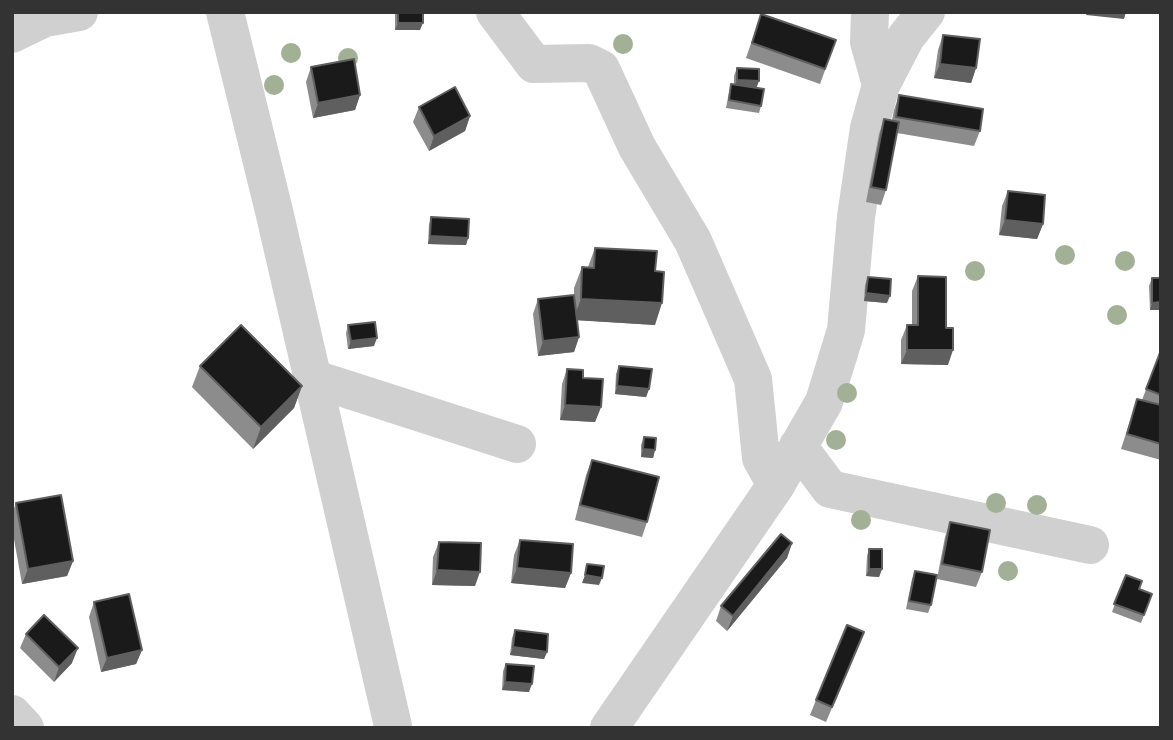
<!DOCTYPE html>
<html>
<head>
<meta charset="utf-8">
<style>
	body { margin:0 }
	#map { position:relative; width:1173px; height:740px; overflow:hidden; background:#fff; font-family:"Public Sans",sans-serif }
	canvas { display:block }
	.frame { position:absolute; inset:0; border:14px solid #333; pointer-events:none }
</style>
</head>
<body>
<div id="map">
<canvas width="1173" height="740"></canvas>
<div class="frame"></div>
</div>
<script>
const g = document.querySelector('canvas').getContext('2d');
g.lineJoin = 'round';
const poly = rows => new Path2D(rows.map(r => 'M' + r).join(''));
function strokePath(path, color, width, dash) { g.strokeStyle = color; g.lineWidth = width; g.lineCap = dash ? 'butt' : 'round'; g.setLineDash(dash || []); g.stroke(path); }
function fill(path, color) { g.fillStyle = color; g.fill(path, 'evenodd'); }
strokePath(poly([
	[225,12,274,211,393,726],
	[495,12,534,64,589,63,601,69,637,147,693,241,753,379,761,458,776,485],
	[870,12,869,42,881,85],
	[12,34,45,18,79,12],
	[312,378,517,444],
	[798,446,830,489,1090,545],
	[12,714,25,728],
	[609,728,776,485,824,402,846,330,856,217,869,128,881,85,906,37,926,12]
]), '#d0d0d0', 38);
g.fillStyle = '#a2b095';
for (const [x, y] of [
	[623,44],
	[291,53],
	[348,58],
	[274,85],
	[1065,255],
	[1125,261],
	[975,271],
	[1117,315],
	[847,393],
	[836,440],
	[996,503],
	[1037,505],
	[861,520],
	[1008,571]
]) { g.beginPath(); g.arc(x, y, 10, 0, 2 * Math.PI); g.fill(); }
fill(poly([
	[395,12,423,12,420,30,395,30],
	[761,14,836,40,820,84,746,58],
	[943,35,976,68,971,83,934,78,938,50],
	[311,67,360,95,355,110,313,118,306,82],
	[737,68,756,88,761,106,759,113,726,108,729,92,731,84,734,84,734,76],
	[899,95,980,131,974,146,897,133,886,190,881,205,866,202,879,134,884,119,892,120,894,110],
	[419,107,470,116,465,131,429,151,413,122],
	[1008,191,1043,224,1037,239,999,235,1002,206],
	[431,217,468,238,466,245,428,244,429,225],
	[595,248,655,271,655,325,577,320,579,337,574,352,538,356,533,314,538,299,574,295,574,288,582,267,588,267],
	[918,276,946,328,948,365,901,364,901,340,907,325,912,325,912,291],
	[868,277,887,303,864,301,865,285],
	[1152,278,1161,278,1161,310,1150,310,1149,286],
	[348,325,374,346,348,349,346,333],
	[1161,350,1161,460,1121,449,1137,399,1142,400],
	[200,366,302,386,294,408,253,449,192,387],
	[619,366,649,389,646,397,615,394,616,374],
	[567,369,583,378,601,407,595,422,560,420,562,384],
	[644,437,655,450,653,458,641,457,641,445],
	[592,460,647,522,642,537,575,520,586,475],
	[16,503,73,561,67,576,22,584,12,528,12,514],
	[950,522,982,572,976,587,937,579,945,537],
	[520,540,571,573,565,588,511,583,514,555],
	[439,542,475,586,432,585,433,557],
	[792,543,787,558,727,631,716,621,721,606],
	[869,549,882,569,879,577,866,576,867,556],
	[915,571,931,605,928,613,906,609,912,579],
	[1126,575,1139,589,1152,594,1141,623,1112,612],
	[94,602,142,650,136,664,101,672,89,617],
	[515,630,547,652,544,659,510,655,512,638],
	[26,634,72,663,54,682,20,648],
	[858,647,826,722,810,715,816,700],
	[506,664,529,692,502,690,503,671]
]), '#8c8c8c');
fill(poly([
	[1087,12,1126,12,1124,19,1086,15],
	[398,23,423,23,420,30,395,30],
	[940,64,976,68,971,83,934,78],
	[737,80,759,81,756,89,734,88],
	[360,95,355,110,313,118,318,103],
	[470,116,465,131,429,151,434,136],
	[1005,220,1043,224,1037,239,999,235],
	[430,236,468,238,466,245,428,244],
	[866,293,890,296,887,303,864,301],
	[581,299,662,303,655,325,573,320],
	[1161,302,1161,310,1150,310,1152,303],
	[579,337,574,352,538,356,543,341],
	[377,338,374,346,348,349,351,341],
	[907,350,953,350,948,365,901,364],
	[302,386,294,408,253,449,261,427],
	[617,386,649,389,646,397,615,394],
	[565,405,601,407,595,422,560,420],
	[643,449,655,450,653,458,641,457],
	[792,543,787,558,727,631,733,616],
	[73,561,67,576,22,584,28,569],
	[517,568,571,573,565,588,511,583],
	[869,569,882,569,879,577,866,576],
	[437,570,480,572,475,586,432,585],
	[585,575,602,578,599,585,582,583],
	[513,647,547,652,544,659,510,655],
	[78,648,72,663,54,682,59,667],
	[142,650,136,664,101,672,107,658],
	[505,682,532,684,529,692,502,690]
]), '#5f5f5f');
const building = poly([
	[398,12,423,12,423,23,398,23,398,12],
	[761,14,836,40,825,69,752,43,761,14],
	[943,35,980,39,976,68,940,64,943,35],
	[354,59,360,95,318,103,311,67,354,59],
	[737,68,759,69,759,81,737,80,737,68],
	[731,84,764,89,761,106,729,100,731,84],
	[455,87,470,116,434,136,419,107,455,87],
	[899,95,983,109,980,131,896,117,899,95],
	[884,119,899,122,886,190,871,187,884,119],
	[1008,191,1045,195,1043,224,1005,220,1008,191],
	[431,217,469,219,468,238,430,236,431,217],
	[595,248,657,251,655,271,664,272,662,303,581,299,582,267,594,268,595,248],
	[918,276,946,277,946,328,953,328,953,350,907,350,907,325,918,325,918,276],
	[868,277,891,279,890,296,866,293,868,277],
	[1152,278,1161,278,1161,302,1152,303,1152,278],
	[574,295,579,337,543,341,538,299,574,295],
	[375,322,377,338,351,341,348,325,375,322],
	[241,325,302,386,261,427,200,366,241,325],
	[1161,350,1161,395,1146,389,1161,350],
	[619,366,652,369,649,389,617,386,619,366],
	[567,369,583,370,583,378,603,379,601,407,565,405,567,369],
	[1137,399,1161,405,1161,444,1127,434,1137,399],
	[644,437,656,438,655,450,643,449,644,437],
	[592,460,659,477,647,522,580,505,592,460],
	[61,495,73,561,28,569,16,503,61,495],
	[950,522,990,530,982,572,942,564,950,522],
	[781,534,792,543,733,616,721,606,781,534],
	[520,540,573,544,571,573,517,568,520,540],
	[439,542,481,543,480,572,437,570,439,542],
	[869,549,882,549,882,569,869,569,869,549],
	[587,564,604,566,602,578,585,575,587,564],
	[915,571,937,575,931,605,909,601,915,571],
	[1126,575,1142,581,1139,589,1152,594,1144,615,1114,604,1126,575],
	[129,594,142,650,107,658,94,602,129,594],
	[44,615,78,648,59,667,26,634,44,615],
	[847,625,864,632,832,707,816,700,847,625],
	[515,630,548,634,547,652,513,647,515,630],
	[506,664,534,666,532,684,505,682,506,664]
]);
fill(building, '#1a1a1a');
strokePath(building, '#5f5f5f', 2);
</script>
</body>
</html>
